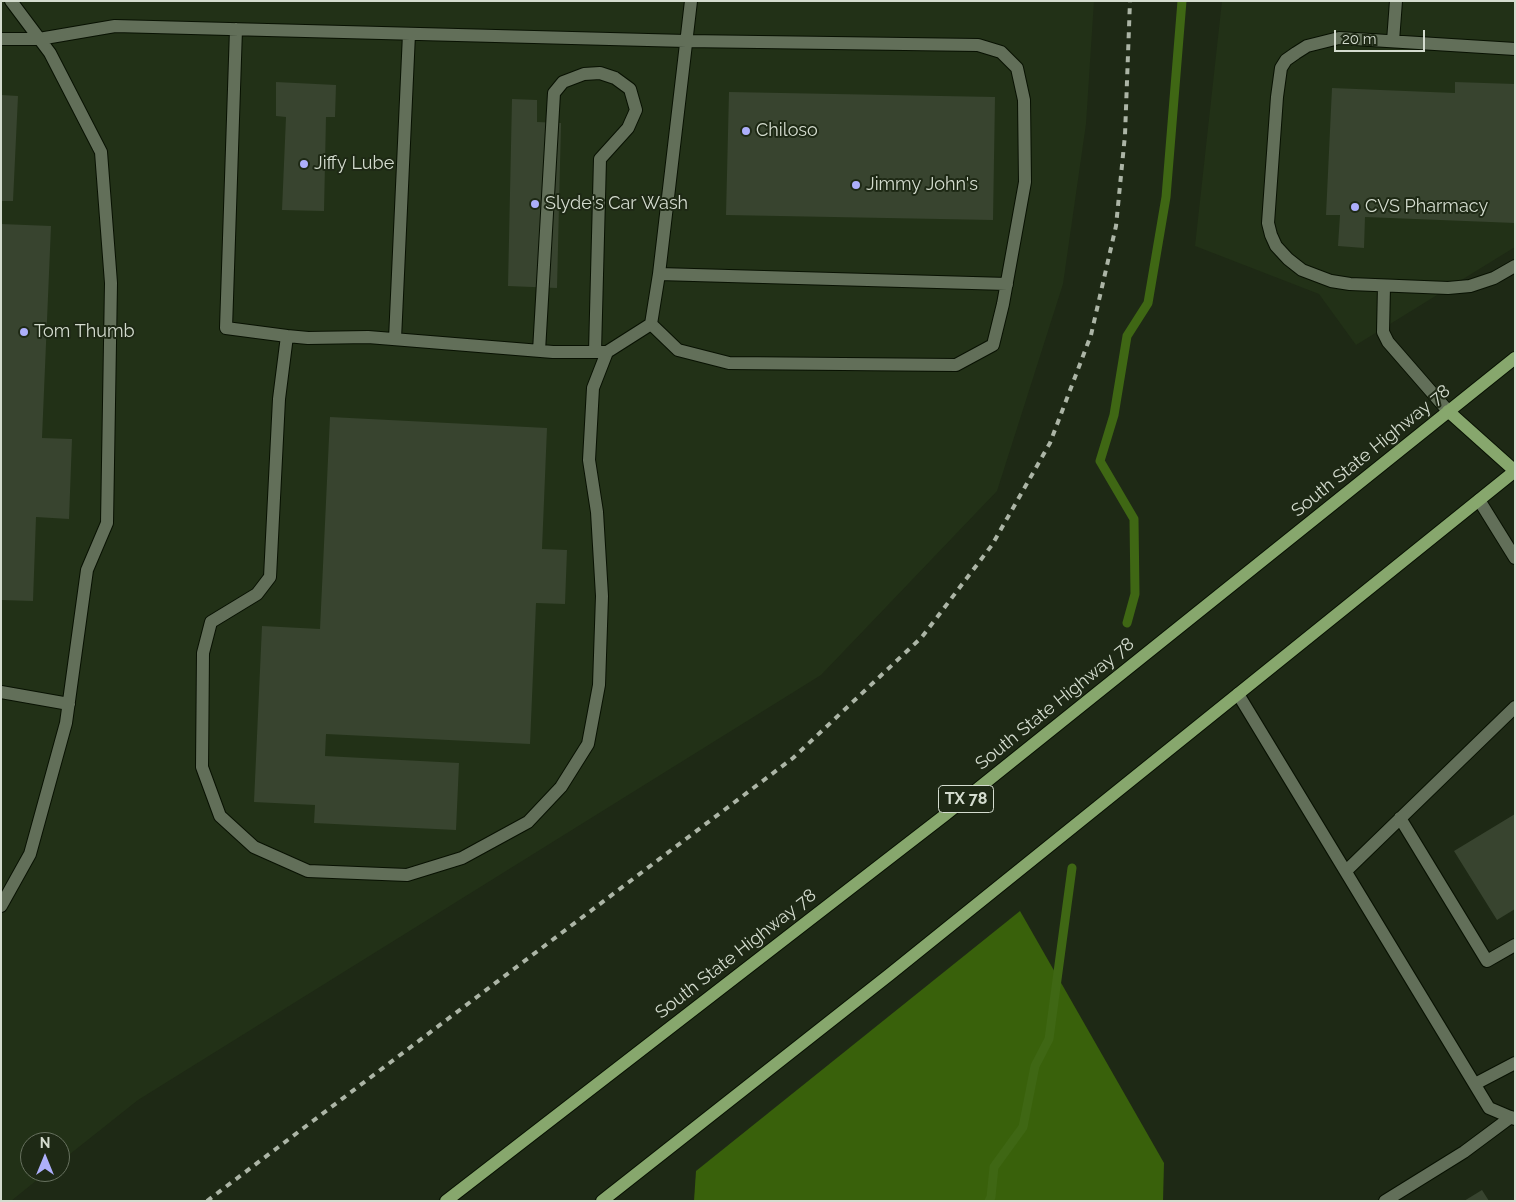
<!DOCTYPE html>
<html>
<head>
<meta charset="utf-8">
<style>
	body { margin:0 }
	#map { position:relative; width:1516px; height:1202px; overflow:hidden; background:#1e2915; font-family:Raleway,sans-serif }
	canvas { display:block }
	.frame { position:absolute; inset:0; border:2px solid #d4dccf; pointer-events:none }
	.north { position:absolute; left:20px; top:1132px; width:50px; height:50px; box-sizing:border-box; background:#1e2915; border:1px solid #67715f; border-radius:50%; rotate:0deg; font-size:14px; font-weight:700; line-height:20px; text-align:center; color:#d4dccf }
	.north::after { content:''; display:block; margin:auto; width:18px; height:22px; background:#adaffb; clip-path:polygon(50% 0,100% 100%,50% 72%,0 100%) }
	.scale { position:absolute; left:1334px; top:30px; width:91px; height:22px; box-sizing:border-box; border:2px solid #d4dccf; border-top:0; padding-left:6px; font-size:15px; line-height:18px; white-space:nowrap; color:#d4dccf; -webkit-text-stroke:4px #1e2915; paint-order:stroke }
</style>
</head>
<body>
<div id="map">
<canvas width="1516" height="1202"></canvas>
<div class="frame"></div>
<div class="north">N</div>
<div class="scale">20 m</div>
</div>
<script>
const g = document.querySelector('canvas').getContext('2d');
g.lineJoin = 'round';
function fill(path, color) { g.fillStyle = color; g.fill(path, 'evenodd'); }
const poly = rows => new Path2D(rows.map(r => 'M' + r).join(''));
function strokePath(path, color, width, dash) { g.strokeStyle = color; g.lineWidth = width; g.lineCap = dash ? 'butt' : 'round'; g.setLineDash(dash || []); g.stroke(path); }
function label(font, color, halo, rows, align = 'center') {
  g.font = font + ' Raleway,sans-serif'; g.lineWidth = 4; g.setLineDash([]); g.textBaseline = 'middle'; g.strokeStyle = halo; g.fillStyle = color; for (const [text, x, y, turn = 0] of rows) {
    g.save(); g.translate(x, y); g.rotate((+turn || 0) * Math.PI / 180); g.textAlign = isNaN(turn) ? turn : align; if (halo) g.strokeText(text, 0, 0); g.fillText(text, 0, 0); g.restore();
  }
}
fill(poly([
	[1,1,1094,1,1086,124,1063,284,997,491,821,675,138,1100,60,1162,60,1142,30,1142,30,1172,47,1172,11,1201,1,1201],
	[1222,1,1515,1,1515,247,1356,345,1319,294,1195,246]
]), '#223117');
fill(poly([
	[1020,911,1164,1163,1163,1201,694,1201,696,1171]
]), '#39610b');
strokePath(poly([
	[1127,623,1135,594,1134,519,1100,461,1114,415,1127,336,1148,303,1166,197,1182,1],
	[989,1201,991,1197,994,1167,1023,1127,1035,1066,1049,1039,1072,868]
]), '#3f6714', 9);
fill(poly([
	[276,82,336,85,335,117,326,117,324,211,282,210,286,117,276,116],
	[1455,82,1515,84,1515,223,1365,217,1364,248,1338,246,1340,215,1326,215,1332,88,1455,93],
	[729,92,995,97,993,220,726,215],
	[1,95,18,96,13,201,1,201],
	[512,99,537,100,537,122,561,123,557,288,508,286],
	[1,224,51,226,42,438,72,439,69,519,36,517,33,601,1,600],
	[330,417,547,428,542,549,567,550,565,604,536,603,530,744,326,734,325,756,459,763,456,830,314,823,315,805,254,802,262,626,320,629],
	[1515,814,1515,909,1497,920,1454,851],
	[1482,1190,1489,1201,1464,1201]
]), '#38442f');
const service = poly([
	[236,29,226,328,287,336],
	[1,39,39,39,115,26,686,41,978,45,1001,52,1017,68,1024,100,1025,182,1003,304,993,345,956,365,729,363,678,350,651,324],
	[1393,41,1396,1],
	[1515,49,1339,38,1307,46,1296,53,1286,60,1281,68,1277,97,1268,223,1271,235,1276,246,1288,259,1302,270,1331,281,1350,284,1448,288,1470,286,1494,278,1515,266],
	[659,274,1007,284],
	[1384,286,1383,332,1388,342,1448,411],
	[395,339,409,34],
	[539,351,554,93,563,82,584,74,600,73,615,78,630,89,636,110,628,128,600,159,595,352],
	[607,352,553,352,368,337,308,338,287,336,279,399,270,577,257,594,211,622,203,653,202,767,220,816,254,847,308,871,407,875,462,858,528,822,561,787,588,744,599,685,602,596,597,512,589,460,593,388,607,352,651,324,659,274,691,1],
	[1479,500,1515,558],
	[1,692,69,704],
	[1238,694,1489,1108,1515,1119],
	[1400,818,1487,961,1515,945],
	[1346,871,1515,707],
	[1,906,30,854,66,723,87,570,107,523,111,283,101,152,50,53,11,1],
	[1475,1084,1515,1063],
	[1385,1201,1464,1152,1511,1117]
]);
const primary = poly([
	[1448,411,1515,471],
	[446,1201,945,815,1515,358],
	[602,1201,889,975,1515,471]
]);
strokePath(service, '#081102', 14);
strokePath(primary, '#081102', 14);
strokePath(service, '#626f59', 12);
strokePath(primary, '#87a76d', 12);
strokePath(poly([
	[207,1201,793,758,922,637,992,545,1050,443,1091,335,1116,226,1125,135,1130,1]
]), '#acb5a6', 4, [6, 6]);
for (const [x, y, r, color] of [
	[746,131,5,"#adaffb"],
	[304,164,5,"#adaffb"],
	[856,185,5,"#adaffb"],
	[535,204,5,"#adaffb"],
	[1355,207,5,"#adaffb"],
	[24,332,5,"#adaffb"]
]) { const dot = new Path2D(); dot.arc(x, y, r, 0, 2 * Math.PI); g.fillStyle = color; g.fill(dot); strokePath(dot, '#1e2915', 2); }
for (const [x, y, w] of [
	[966,799,55]
]) { const box = new Path2D(); box.roundRect(x - w / 2, y - 13.5, w, 27, 4); g.fillStyle = '#1e2915'; g.fill(box); strokePath(box, '#d4dccf', 1); }
label('bold 16px', '#d4dccf', null, [
	["TX 78",966,799]
]);
label('18px', '#d4dccf', '#1e2915', [
	["Chiloso",756,131],
	["Jiffy Lube",314,164],
	["Jimmy John's",866,185],
	["Slyde's Car Wash",545,204],
	["CVS Pharmacy",1365,207],
	["Tom Thumb",34,332]
], 'left');
label('18px', '#d4dccf', '#1e2915', [
	["South State Highway 78",1371,451,-39],
	["South State Highway 78",1055,704,-39],
	["South State Highway 78",736,954,-38]
]);
</script>
</body>
</html>
